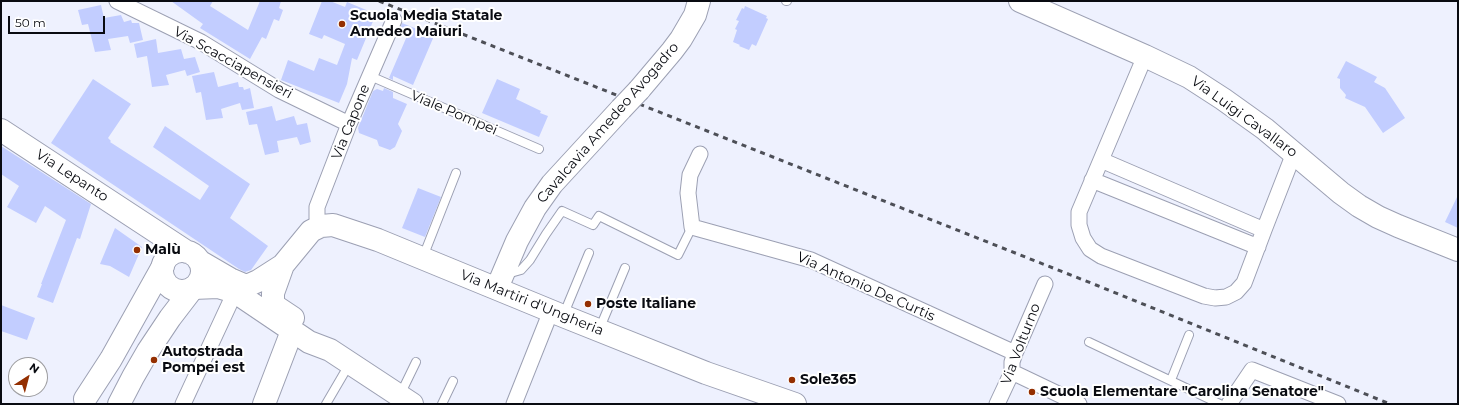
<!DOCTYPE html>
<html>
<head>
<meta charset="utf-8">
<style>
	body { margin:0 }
	#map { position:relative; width:1459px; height:405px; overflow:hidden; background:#eef1fe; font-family:Montserrat,sans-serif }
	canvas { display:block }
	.frame { position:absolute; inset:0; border:2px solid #090b11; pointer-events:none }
	.north { position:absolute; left:8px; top:357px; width:40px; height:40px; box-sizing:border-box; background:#fff; border:1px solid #9d9da0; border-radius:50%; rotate:36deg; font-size:11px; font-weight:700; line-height:16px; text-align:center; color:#090b11 }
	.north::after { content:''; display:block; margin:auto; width:14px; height:18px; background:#942f01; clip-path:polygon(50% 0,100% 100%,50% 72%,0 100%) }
	.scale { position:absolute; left:8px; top:16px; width:97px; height:18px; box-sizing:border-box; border:2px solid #090b11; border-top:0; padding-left:5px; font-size:12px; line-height:14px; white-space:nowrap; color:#090b11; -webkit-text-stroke:3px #fff; paint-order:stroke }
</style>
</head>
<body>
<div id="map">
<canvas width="1459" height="405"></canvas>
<div class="frame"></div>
<div class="north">N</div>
<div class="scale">50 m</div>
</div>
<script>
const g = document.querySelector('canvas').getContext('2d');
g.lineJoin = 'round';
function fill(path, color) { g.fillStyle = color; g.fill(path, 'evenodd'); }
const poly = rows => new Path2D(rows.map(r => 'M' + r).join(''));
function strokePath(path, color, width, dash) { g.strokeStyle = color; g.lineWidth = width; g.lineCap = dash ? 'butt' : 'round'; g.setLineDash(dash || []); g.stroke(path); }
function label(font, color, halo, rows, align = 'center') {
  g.font = font + ' Montserrat,sans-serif'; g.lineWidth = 4; g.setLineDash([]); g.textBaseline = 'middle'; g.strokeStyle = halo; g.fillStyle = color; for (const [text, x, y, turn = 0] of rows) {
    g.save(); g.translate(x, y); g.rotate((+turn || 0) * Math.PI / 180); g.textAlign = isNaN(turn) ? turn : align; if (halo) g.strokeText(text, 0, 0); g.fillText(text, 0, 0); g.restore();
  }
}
fill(poly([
	[171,1,213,1,210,6,248,30,260,1,281,1,279,8,283,10,279,21,274,19,266,39,262,37,250,59,200,28,203,24],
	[322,1,330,1,345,7,347,2,376,14,357,60,352,58,347,84,339,103,281,80,288,60,314,71,319,58,337,65,345,44,324,35,322,39,309,34],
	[101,5,104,18,121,15,124,22,131,20,132,23,139,23,143,40,130,43,128,36,108,39,111,50,95,52,88,24,82,25,78,10],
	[745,6,767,16,766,18,768,19,756,46,752,44,749,50,739,46,740,45,733,42,737,30,735,29,739,21,736,20,742,8,744,9],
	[402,23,434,36,413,85,393,76,393,80,389,78,407,36,399,32],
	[156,39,158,53,181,49,184,59,195,57,200,72,187,76,185,70,166,75,169,85,152,87,147,56,137,58,134,44],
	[1346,61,1377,77,1374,82,1385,88,1405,118,1383,133,1365,107,1345,98,1346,95,1340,88,1340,79,1337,78],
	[214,72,218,87,238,82,239,87,243,87,244,90,250,88,254,108,242,110,240,103,221,109,223,118,206,120,201,92,196,93,192,76],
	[93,79,131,104,108,138,111,141,110,142,200,200,209,186,153,147,165,126,250,184,230,218,268,246,251,270,245,272,239,269,51,143],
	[497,79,520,89,516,99,541,111,540,113,548,116,539,137,482,113],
	[384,88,393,92,393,98,407,104,398,124,402,131,395,147,390,150,379,146,377,140,359,133,358,128,373,91,377,89,383,91],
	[272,106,276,121,294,116,297,125,307,123,311,142,300,145,297,137,277,141,279,152,265,155,257,124,249,125,246,112],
	[1,146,91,204,80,239,77,238,53,303,37,297,42,284,41,284,66,220,45,206,36,223,7,207,19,186,1,174],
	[418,188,441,197,425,237,402,228],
	[1458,195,1458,228,1445,222],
	[115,228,142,247,129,277,110,266,100,264],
	[1,305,35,318,27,340,1,331]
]), '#c2cdff');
const lane = poly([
	[786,1,787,1],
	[370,76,539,149],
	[423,257,456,173],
	[507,274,521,270,530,260,546,234,562,211,593,225,599,216,678,255,692,227],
	[563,316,589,253],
	[599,330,625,268],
	[1089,342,1220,404],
	[1171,380,1189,335],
	[400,395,416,362],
	[326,404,350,363],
	[442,404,453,381]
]);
const street = poly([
	[117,1,201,42,279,90,349,124],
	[1145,56,1101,160,1264,230,1294,153],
	[700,154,690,175,688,193,692,227,811,260,1015,353],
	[1101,160,1079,212,1079,225,1083,238,1090,249,1101,256,1204,296,1215,298,1226,297,1236,292,1244,283,1264,230],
	[1092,180,1258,247],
	[321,226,317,218,317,207,349,124,394,20],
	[1012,372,1079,404],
	[183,404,235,292],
	[514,404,551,311],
	[997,404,1012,372,1012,362,1015,353,1045,284],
	[1229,404,1252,370,1338,404]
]);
const secondary = poly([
	[1020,1,1145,56,1189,77,1223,99,1265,129,1341,193,1359,206,1378,217,1398,226,1458,250],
	[639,90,672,51,681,39,695,15,699,1],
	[497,288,517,241,535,208,552,184,621,109],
	[85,399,111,359,163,266],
	[119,404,133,377,148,351,170,318,193,288],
	[264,404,292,331]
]);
const primary = poly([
	[1,130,187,252],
	'162 271a20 20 0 1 1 40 0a20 20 0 1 1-40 0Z',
	[199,261,230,279,244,285,249,285,258,281,283,265,311,231,321,226,333,225,378,240,563,316,706,373,795,404],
	[283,265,273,293,273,302,275,306,293,318],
	[193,288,218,287,235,292,309,342,330,350,412,404]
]);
strokePath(lane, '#9ca0b3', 10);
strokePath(street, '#9ca0b3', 17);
strokePath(secondary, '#9ca0b3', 24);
strokePath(primary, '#9ca0b3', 24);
strokePath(lane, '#fff', 8);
strokePath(street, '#fff', 15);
strokePath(secondary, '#fff', 22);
strokePath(primary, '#fff', 22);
strokePath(poly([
	[379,1,1096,285,1390,404]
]), '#4d4f57', 3, [5, 5]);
const secondaryBridge = poly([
	[621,109,639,90]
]);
strokePath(secondaryBridge, '#9ca0b3', 24, []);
strokePath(secondaryBridge, '#fff', 22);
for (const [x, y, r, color] of [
	[342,24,4,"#942f01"],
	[137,250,4,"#942f01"],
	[588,304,4,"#942f01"],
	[154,360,4,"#942f01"],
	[792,380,4,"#942f01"],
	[1032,392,4,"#942f01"]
]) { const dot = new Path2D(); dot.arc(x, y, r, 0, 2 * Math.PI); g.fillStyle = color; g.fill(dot); strokePath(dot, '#fff', 1.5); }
label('bold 14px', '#090b11', '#fff', [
	["Scuola Media Statale",350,16],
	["Amedeo Maiuri",350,32],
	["Malù",145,250],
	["Poste Italiane",596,304],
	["Autostrada",162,352],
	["Pompei est",162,368],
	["Sole365",800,380],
	["Scuola Elementare \"Carolina Senatore\"",1040,392]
], 'left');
label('14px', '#090b11', '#fff', [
	["Via Scacciapensieri",233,63,29],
	["Viale Pompei",454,113,23],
	["Via Luigi Cavallaro",1244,117,36],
	["Via Capone",351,122,-68],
	["Cavalcavia Amedeo Avogadro",608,123,-49],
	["Via Lepanto",72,176,33],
	["Via Antonio De Curtis",866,287,24],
	["Via Martiri d'Ungheria",532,303,22],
	["Via Volturno",1021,344,-69]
]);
</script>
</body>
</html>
